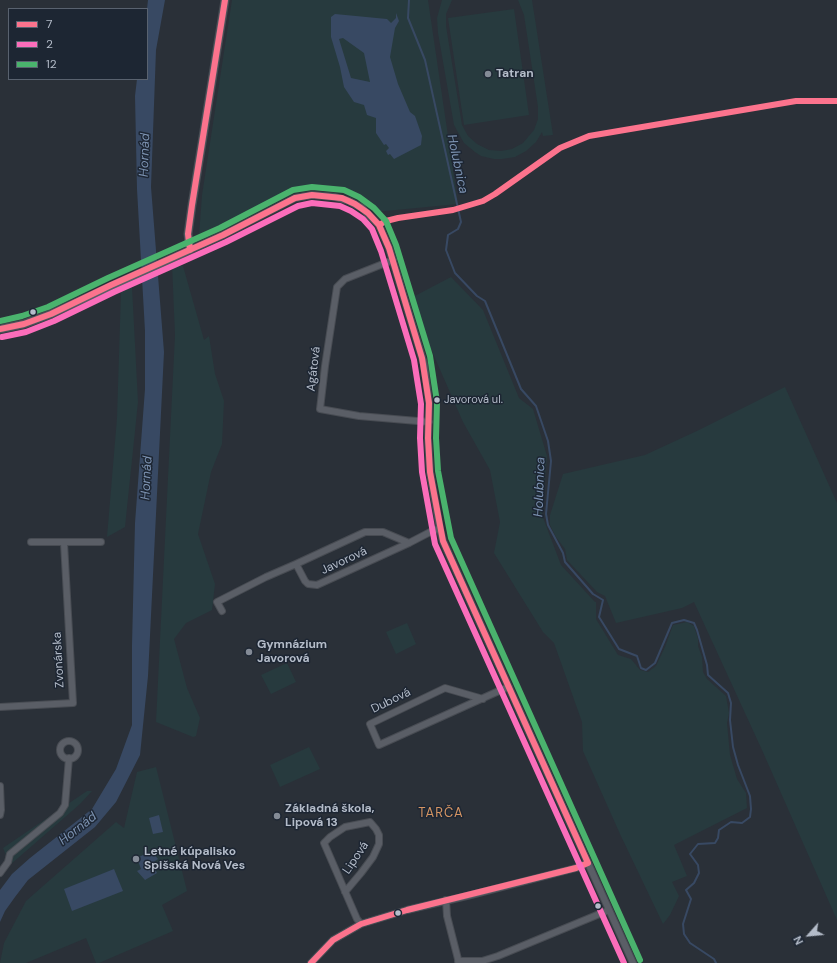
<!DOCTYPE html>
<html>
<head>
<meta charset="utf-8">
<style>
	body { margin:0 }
	#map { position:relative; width:837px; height:963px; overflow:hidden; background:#2a3038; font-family:"DM Sans",sans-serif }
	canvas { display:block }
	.legend { position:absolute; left:8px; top:8px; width:140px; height:72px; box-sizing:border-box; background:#1d2633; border:1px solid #59626f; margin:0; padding:5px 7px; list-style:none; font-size:12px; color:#b4bcc9 }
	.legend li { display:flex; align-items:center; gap:8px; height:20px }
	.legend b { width:20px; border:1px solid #59626f }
	.north { position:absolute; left:789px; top:915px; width:40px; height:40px; -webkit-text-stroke:3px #1d2633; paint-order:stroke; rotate:243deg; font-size:11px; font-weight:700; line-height:16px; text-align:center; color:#b4bcc9 }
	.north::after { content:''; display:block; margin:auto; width:14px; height:18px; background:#b4bcc9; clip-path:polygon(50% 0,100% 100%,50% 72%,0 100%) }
</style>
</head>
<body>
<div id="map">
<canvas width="837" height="963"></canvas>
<ul class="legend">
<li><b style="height:5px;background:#fc738d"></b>7</li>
<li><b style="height:5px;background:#fb6dba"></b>2</li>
<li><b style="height:5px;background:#4ab36d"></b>12</li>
</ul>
<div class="north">N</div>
</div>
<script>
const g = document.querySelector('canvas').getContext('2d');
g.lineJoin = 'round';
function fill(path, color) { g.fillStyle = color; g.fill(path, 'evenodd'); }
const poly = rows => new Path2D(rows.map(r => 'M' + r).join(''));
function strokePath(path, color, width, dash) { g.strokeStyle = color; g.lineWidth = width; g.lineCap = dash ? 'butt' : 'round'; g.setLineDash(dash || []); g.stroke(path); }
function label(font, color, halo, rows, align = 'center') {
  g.font = font + ' "DM Sans",sans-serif'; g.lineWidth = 3; g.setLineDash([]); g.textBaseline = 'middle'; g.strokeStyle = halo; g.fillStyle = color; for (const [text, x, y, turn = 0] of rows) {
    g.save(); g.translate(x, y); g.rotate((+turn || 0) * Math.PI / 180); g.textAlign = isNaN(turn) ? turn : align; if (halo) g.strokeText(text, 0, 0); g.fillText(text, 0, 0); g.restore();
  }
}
fill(poly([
	[232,0,428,0,458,204,375,212,345,190,307,187,199,236,202,195],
	[442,0,452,0,446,14,446,26,462,125,468,136,477,144,489,150,501,151,512,149,523,143,534,130,538,119,538,107,524,15,518,0,532,0,553,135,543,136,542,132,536,142,526,151,515,157,502,159,494,159,481,156,475,152,464,143,454,125,438,33,437,18],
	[514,9,529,115,464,125,448,18],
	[172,264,183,266,204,340,209,336,215,374,224,401,222,444,211,472,198,534,215,584,212,610,186,623,174,639,187,688,200,718,196,736,193,737,156,722,175,335],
	[451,277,483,310,519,398,533,409,547,456,542,515,561,565,595,602,596,602,596,619,618,655,631,659,640,670,648,672,656,666,665,647,673,625,687,622,694,626,698,639,698,646,702,657,703,672,707,679,726,696,729,713,727,723,730,755,737,779,746,793,747,808,674,845,687,876,672,882,679,896,670,915,663,924,620,834,583,751,582,722,554,643,543,632,494,553,500,522,490,470,463,422,409,299],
	[132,287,138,402,125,527,107,537,117,418,121,292],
	[785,387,837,503,837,920,762,750,694,602,682,608,616,623,605,596,597,592,567,560,565,549,556,537,550,525,550,515,563,474,645,455,699,430],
	[407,623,416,644,396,654,386,632],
	[287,663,296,682,271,694,261,675],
	[309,747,320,769,280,787,270,765],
	[156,767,187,891,162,905,173,931,99,963,96,963,86,938,26,963,0,963,4,943,26,901,116,822,124,828,137,772],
	[87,791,92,791,80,804,10,865,3,848]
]), '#273a3e');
fill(poly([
	[148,0,165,0,156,50,151,187,164,352,148,676,140,755,116,802,95,827,28,880,15,897,5,911,0,922,0,890,12,874,30,858,92,809,116,769,132,725,132,645,135,523,145,389,145,331,137,189,135,96,137,79,147,79,147,9],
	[396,13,399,21,395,28,390,57,398,84,410,112,415,116,422,136,421,145,394,159,390,154,388,155,386,151,389,148,386,144,384,145,376,133,376,118,367,115,364,105,354,102,344,87,340,67,331,37,331,17,335,14,387,19,391,23,396,18],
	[343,38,364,53,370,82,351,78,339,39],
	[159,815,163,832,153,834,149,818],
	[151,851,158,859,152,863,157,873,145,880,137,871,141,869,137,858],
	[114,869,123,891,72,911,64,889]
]), '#384963');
strokePath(poly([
	[409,0,408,18,425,60,461,222,458,229,448,235,446,250,455,273,477,296,485,301,521,389,536,406,548,441,551,461,546,514,548,525,563,553,565,562,593,594,603,600,599,617,619,649,637,656,641,668,646,670,655,663,672,623,684,620,694,623,697,630,707,665,708,675,728,693,731,703,730,720,733,747,738,765,750,796,751,809,750,817,742,823,731,822,719,830,718,838,715,843,698,844,690,854,698,865,699,873,694,883,686,890,691,899,683,924,684,934,690,943,714,959,716,963]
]), '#384963', 2);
const minor = poly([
	[190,250,223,235,295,198,312,195,335,197,349,201,362,208,379,225,389,248,424,364,429,403,428,438,430,472,440,529,443,541,633,963],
	[393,260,345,279,337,287,325,366,320,409,359,416,429,422],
	[31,542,101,542],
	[409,543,383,532,365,532,296,564,305,581,308,584,317,585,409,543,434,530,440,529],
	[222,611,217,602,266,577,296,564],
	[483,699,445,688,370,724,379,745,501,690,509,687],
	[0,707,73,703,64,543],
	'60 750a9 9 0 1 1 18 0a9 9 0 1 1-18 0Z',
	[0,786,1,810,0,815],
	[0,873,8,862,10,854,60,813,65,805,69,758],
	[345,892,361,873,373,857,379,844,379,835,376,829,370,822,345,827,330,837,324,843,357,919,361,924],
	[446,900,447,916,459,963],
	[458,961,482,961,498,956,609,910],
	[311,963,333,940,361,924,407,910,471,895,576,868,588,863]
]);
const tertiary = poly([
	[0,329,24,324,51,314,190,250,188,234,192,205,225,0]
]);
strokePath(minor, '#484c53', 8);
strokePath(tertiary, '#484c53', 9);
strokePath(minor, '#5a5e66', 6);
strokePath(tertiary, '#5a5e66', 7);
strokePath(poly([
	[379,225,386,221,398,218,453,210,483,201,495,194,560,148,589,136,796,101,837,101],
	[190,250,188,234,192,205,225,0],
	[0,329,24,324,51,314,111,285,223,235,295,198,312,195,342,198,355,204,368,213,379,225,389,248,422,358,429,403,428,438,430,472,443,541,588,863],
	[311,963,333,940,361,924,407,910,576,868,588,863]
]), '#fc738d', 6);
strokePath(poly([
	[2,337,26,332,54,321,114,292,226,242,298,206,312,203,340,206,351,211,363,219,372,229,381,251,414,360,421,404,420,438,422,472,435,544,624,963]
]), '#fb6dba', 6);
strokePath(poly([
	[0,321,22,316,48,307,108,278,220,228,293,190,312,187,344,190,359,197,374,208,386,221,396,245,430,356,437,402,436,438,438,471,451,538,640,960]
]), '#4ab36d', 6);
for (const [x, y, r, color] of [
	[488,74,4,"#848b96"],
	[33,312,3.5,"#b4bcc9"],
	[437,400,3.5,"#b4bcc9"],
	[249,652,4,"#848b96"],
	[277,816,4,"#848b96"],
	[136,859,4,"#848b96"],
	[598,906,3.5,"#b4bcc9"],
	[398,913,3.5,"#b4bcc9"]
]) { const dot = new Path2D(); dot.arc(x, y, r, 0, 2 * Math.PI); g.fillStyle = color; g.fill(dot); strokePath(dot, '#1d2633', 1.5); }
label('11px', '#b4bcc9', '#1d2633', [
	["Javorová ul.",444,400]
], 'left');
label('bold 12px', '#b4bcc9', '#1d2633', [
	["Tatran",496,74],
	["Gymnázium",257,645],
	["Javorová",257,659],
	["Základná škola,",285,809],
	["Lipová 13",285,823],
	["Letné kúpalisko",144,852],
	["Spišská Nová Ves",144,866]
], 'left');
label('12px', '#b4bcc9', '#1d2633', [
	["Agátová",314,369,-83],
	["Javorová",344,561,-25],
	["Zvonárska",59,660,-93],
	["Dubová",391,701,-26],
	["Lipová",356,858,-56]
]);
label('italic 13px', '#7c92b1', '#1d2633', [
	["Hornád",145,155,-88],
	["Holubnica",457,164,78],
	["Hornád",147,478,-87],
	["Holubnica",540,487,-88],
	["Hornád",78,829,-38]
]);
g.letterSpacing = '1px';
label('13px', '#d59563', '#1d2633', [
	["TARČA",441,814]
]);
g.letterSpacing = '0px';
</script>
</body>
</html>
